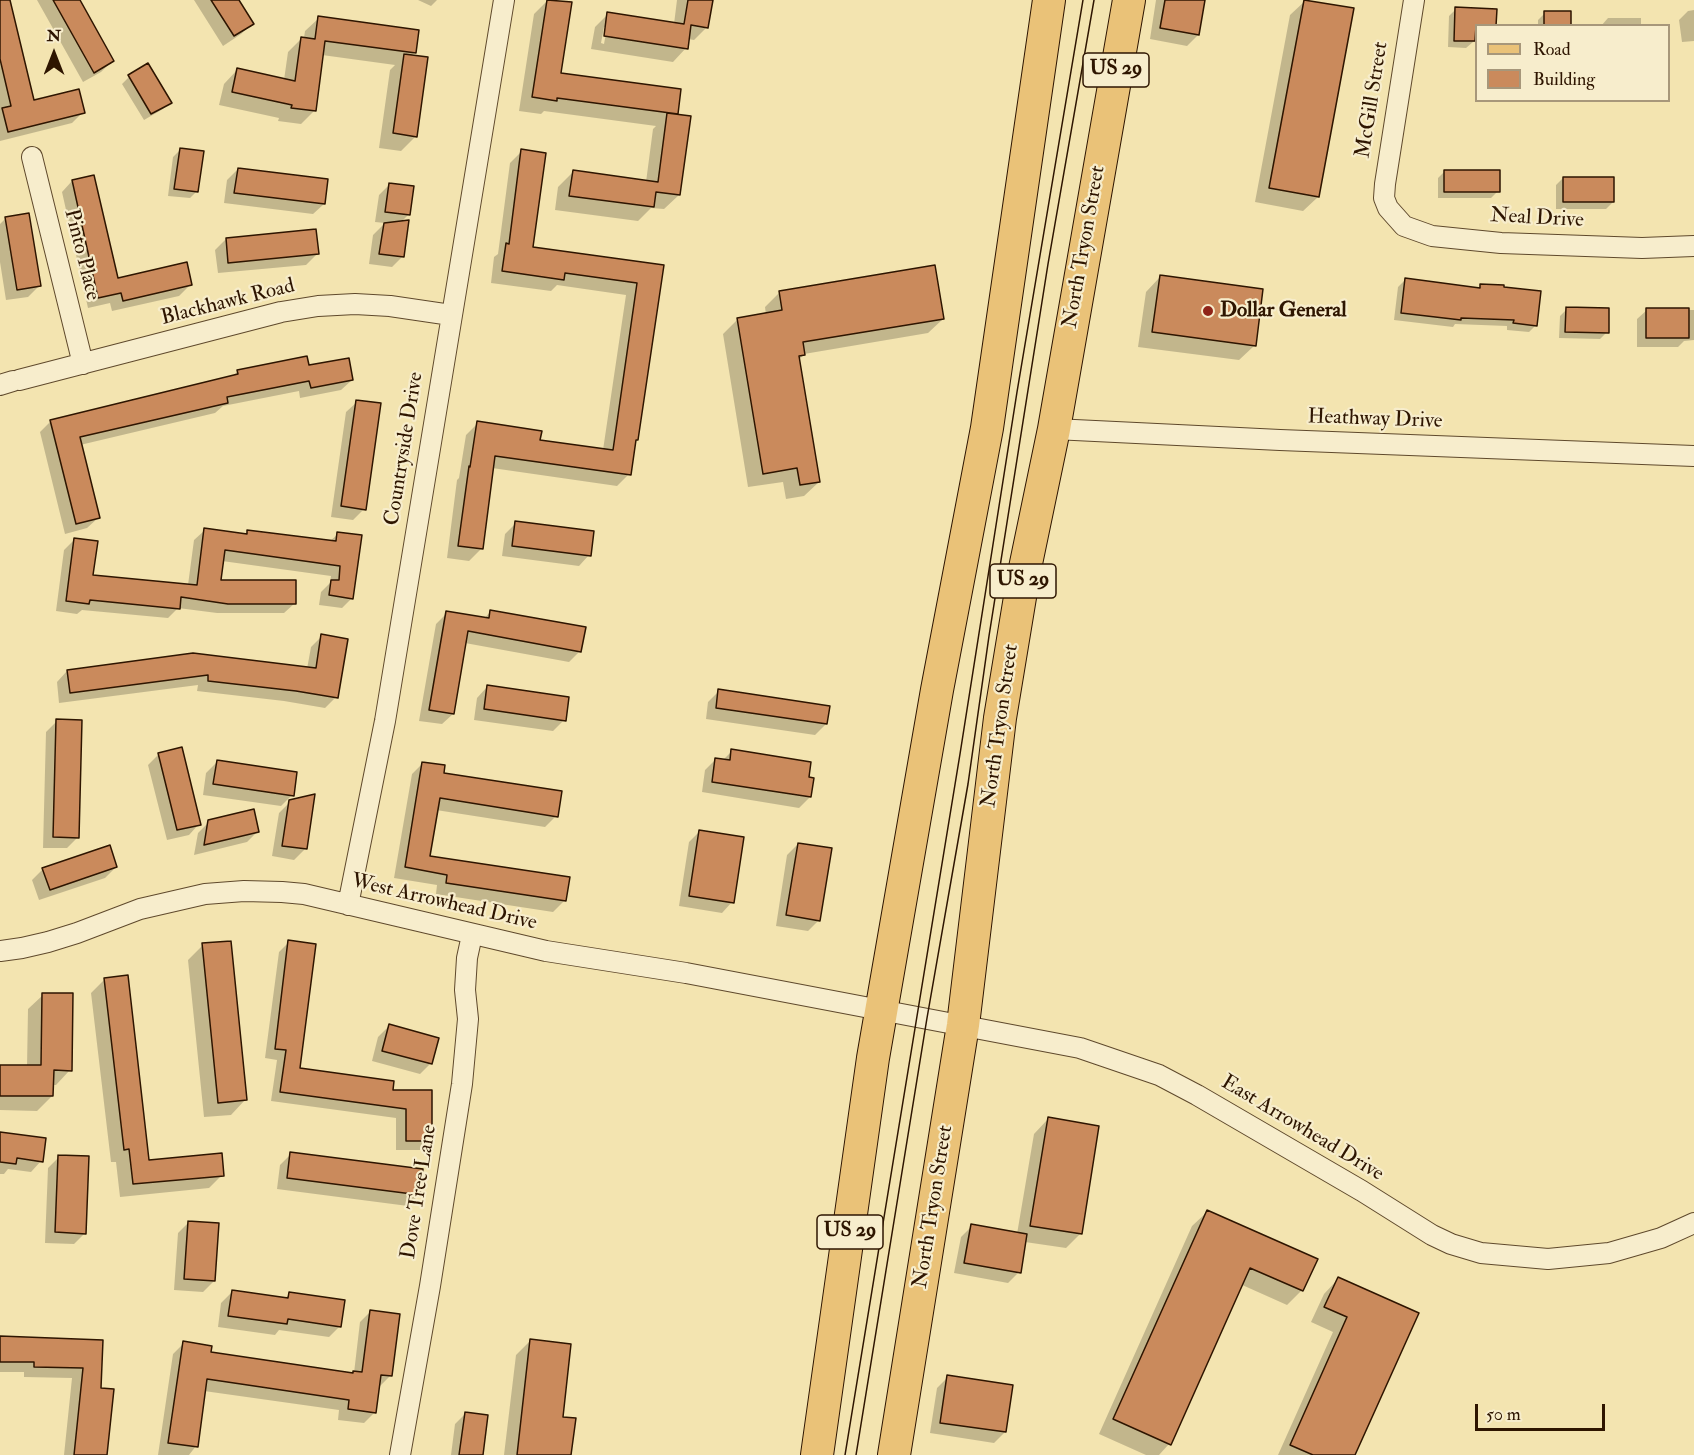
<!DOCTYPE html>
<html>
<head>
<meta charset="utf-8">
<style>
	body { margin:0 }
	#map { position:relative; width:1694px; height:1455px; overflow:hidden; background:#f3e4b0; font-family:"IM FELL Double Pica",serif }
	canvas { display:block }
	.legend { position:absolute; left:1475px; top:24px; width:195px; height:78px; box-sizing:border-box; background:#f7edcc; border:2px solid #a7977a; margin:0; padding:8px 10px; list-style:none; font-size:18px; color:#2e1500 }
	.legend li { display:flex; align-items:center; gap:12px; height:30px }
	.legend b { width:30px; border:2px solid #a7977a }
	.north { position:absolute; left:24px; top:24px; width:60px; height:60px; -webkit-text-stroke:4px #f7edcc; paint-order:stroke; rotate:0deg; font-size:16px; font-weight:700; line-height:24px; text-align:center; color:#2e1500 }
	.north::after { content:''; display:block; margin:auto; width:21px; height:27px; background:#2e1500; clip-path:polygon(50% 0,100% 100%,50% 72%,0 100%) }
	.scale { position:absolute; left:1475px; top:1404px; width:130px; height:27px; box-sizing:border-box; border:3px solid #2e1500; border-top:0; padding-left:8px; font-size:18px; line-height:21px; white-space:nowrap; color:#2e1500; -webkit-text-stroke:4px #f7edcc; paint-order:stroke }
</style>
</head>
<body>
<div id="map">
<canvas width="1694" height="1455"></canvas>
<ul class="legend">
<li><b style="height:8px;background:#eac278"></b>Road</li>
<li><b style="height:16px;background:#ca8a5c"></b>Building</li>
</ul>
<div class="north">N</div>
<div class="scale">50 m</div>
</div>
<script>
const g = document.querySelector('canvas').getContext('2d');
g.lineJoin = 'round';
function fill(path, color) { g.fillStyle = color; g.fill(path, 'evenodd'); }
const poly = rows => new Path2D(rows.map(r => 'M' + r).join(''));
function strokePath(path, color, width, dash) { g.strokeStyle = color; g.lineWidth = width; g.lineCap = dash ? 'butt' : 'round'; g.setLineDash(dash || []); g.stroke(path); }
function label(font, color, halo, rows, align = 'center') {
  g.font = font + ' "IM FELL Double Pica",serif'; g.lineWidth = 4.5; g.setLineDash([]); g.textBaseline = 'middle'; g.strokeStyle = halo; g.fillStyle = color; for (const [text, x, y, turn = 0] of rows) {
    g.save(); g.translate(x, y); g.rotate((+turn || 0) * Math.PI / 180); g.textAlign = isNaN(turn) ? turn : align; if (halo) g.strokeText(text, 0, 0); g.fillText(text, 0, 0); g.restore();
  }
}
fill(poly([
	[0,0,8,0,33,102,83,112,72,123,0,141],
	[37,0,79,0,112,61,101,72,83,82],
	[194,0,237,0,252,24,241,34,223,46],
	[418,0,437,0,431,6],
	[548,0,570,3,559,75,676,113,674,115,679,195,664,209,651,208,638,221,555,210,558,187,573,172,646,182,653,129,656,126,544,111,541,114,519,111,534,14],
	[677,0,711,0,707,27,694,40,688,39,686,48,673,62,591,49,595,27,608,14,674,24],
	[604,27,607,27,604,44,601,43],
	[1156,0,1204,0,1198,35,1187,46,1150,39],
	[1305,1,1318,197,1303,211,1255,202,1290,15],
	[1456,9,1476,26,1476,42,1473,42,1466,48,1448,47,1449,16],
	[1694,10,1694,41,1682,42,1679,20,1688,11],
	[1545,13,1570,26,1538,26,1538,20],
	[319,18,415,52,411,56,416,136,401,151,379,148,390,70,395,65,322,55,314,111,301,124,278,121,279,118,219,105,224,84,237,70,284,80,288,52,302,38,304,38,305,31],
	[1608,18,1641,18,1641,26,1601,26],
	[129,77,170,102,163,109,144,120,122,84],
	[180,150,197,191,190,198,168,196,173,157],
	[522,151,532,248,662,266,637,440,634,443,629,474,617,486,492,468,481,549,469,561,447,558,457,480,459,478,466,435,478,423,538,441,603,450,626,295,557,285,551,291,491,283,494,257,498,254,510,163],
	[238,169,324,204,313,214,224,203,227,180],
	[1445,171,1498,191,1491,198,1438,198,1438,178],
	[1563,178,1613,202,1606,209,1556,209,1556,185],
	[72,181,117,279,190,285,179,296,112,311,110,303,88,308,62,192],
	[390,184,409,214,400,223,403,256,392,267,369,264,373,235,385,223,375,222,379,195],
	[5,219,39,286,28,297,6,300,0,262,0,224],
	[226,239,317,254,306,265,218,273,215,250],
	[1160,277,1254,346,1239,360,1138,347,1146,292],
	[1405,280,1477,289,1481,285,1536,325,1529,332,1507,330,1507,326,1455,324,1453,327,1394,320,1398,287],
	[780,292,943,319,928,333,804,354,799,360,819,482,804,496,786,499,783,482,748,487,723,334,738,319,766,315,765,307],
	[1567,309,1607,332,1600,339,1559,338,1560,316],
	[1647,310,1694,310,1694,340,1684,341,1678,347,1637,347,1637,319],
	[308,367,352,380,341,390,300,398,299,391,223,406,215,413,80,445,98,518,87,528,65,534,40,432,51,421,232,377,238,371],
	[357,402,364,509,353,520,331,517,346,412],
	[516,523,589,555,579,566,502,556,505,534],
	[205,530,244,535,248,531,329,542,338,534,352,598,342,608,319,605,321,592,330,583,331,576,222,561,219,581,295,603,284,613,217,613,178,608,168,618,82,610,77,614,56,611,64,550,75,539,92,576,188,585,194,540],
	[491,611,580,651,569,662,465,643,453,714,442,724,419,721,436,624,447,613,484,619],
	[322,636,336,697,325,708,284,701,197,691,198,685,59,703,57,682,67,671,307,669,311,647],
	[487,687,564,720,553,731,474,720,477,698],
	[719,691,826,724,815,735,706,719,708,702],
	[57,721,78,837,67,848,43,848,46,732],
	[732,751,807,779,810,797,799,808,702,792,705,770,716,759,723,760],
	[159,754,199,824,189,835,167,840,148,765],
	[217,762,292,795,281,806,203,795,206,773],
	[423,763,442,774,556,816,545,827,436,810,428,857,564,901,553,912,436,894,437,885,394,878,412,774],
	[290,802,305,849,294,860,272,856,279,813],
	[209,822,258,831,247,842,194,855,198,833],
	[700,831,732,902,722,913,679,906,689,842],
	[798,844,819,920,808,931,776,926,787,855],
	[116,867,105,878,39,900,32,880,43,869],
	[289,942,299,1070,391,1091,431,1091,431,1140,420,1150,396,1150,396,1118,271,1101,277,1060,265,1058,279,952],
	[203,945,245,1100,231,1115,204,1117,188,960],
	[105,979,147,1162,222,1175,209,1188,120,1197,116,1162,111,1162,91,993],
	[43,995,70,1070,56,1085,52,1085,52,1096,37,1111,0,1110,0,1066,27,1067,28,1009],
	[389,1026,431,1063,420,1074,372,1061,378,1037],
	[1048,1119,1081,1233,1066,1248,1025,1242,1019,1272,1008,1283,954,1273,961,1237,972,1226,1017,1234,1034,1134],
	[0,1133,41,1161,31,1172,8,1169,4,1174,0,1174],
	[291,1154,419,1195,408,1206,277,1189,280,1165],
	[59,1157,85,1233,74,1244,45,1243,48,1168],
	[1207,1212,1302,1290,1287,1305,1240,1284,1169,1444,1159,1455,1146,1455,1099,1434,1192,1226],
	[189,1222,214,1281,203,1292,174,1290,178,1233],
	[1338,1279,1417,1314,1353,1455,1278,1455,1333,1332,1311,1322,1324,1294],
	[232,1292,284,1299,290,1294,340,1326,329,1337,279,1330,275,1335,218,1327,221,1303],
	[371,1311,390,1376,379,1387,375,1412,364,1423,338,1420,339,1410,204,1391,196,1446,189,1455,158,1455,173,1354,184,1343,210,1354,352,1375,354,1373,360,1322],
	[0,1337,101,1341,100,1389,105,1455,64,1455,72,1378,24,1377,24,1372,0,1372],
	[531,1340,561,1418,570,1455,504,1455,516,1355],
	[948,1377,1005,1432,994,1443,930,1433,937,1388],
	[465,1414,482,1455,451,1455,455,1424]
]), '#0003');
const building = poly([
	[0,0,10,0,34,100,79,89,85,113,8,132,2,108,11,106,0,59,0,0],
	[53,0,80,0,114,61,94,73,53,0],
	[211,0,239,0,254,24,234,36,211,0],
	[547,0,572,2,561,73,681,89,678,114,557,98,557,101,532,97,547,0],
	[688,0,713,0,708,28,691,25,688,49,604,36,607,12,684,24,688,0],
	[1165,0,1205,0,1199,35,1160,28,1165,0],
	[1304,0,1354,8,1319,197,1269,188,1304,0],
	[1455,7,1497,9,1496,26,1476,26,1475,41,1454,41,1455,7],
	[1544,11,1571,11,1571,26,1544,26,1544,11],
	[318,16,419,30,416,53,325,41,316,111,291,108,292,105,232,92,237,68,295,81,301,37,315,39,318,16],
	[404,54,428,57,417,137,393,133,404,54],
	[148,63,172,103,151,114,128,75,148,63],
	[667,113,691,116,680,195,656,192,654,207,569,196,573,170,658,182,667,113],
	[180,148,204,151,198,192,174,189,180,148],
	[521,149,546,153,533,247,664,265,638,440,636,440,631,475,495,456,483,549,458,546,469,466,470,467,477,421,542,431,540,440,613,450,637,283,565,273,564,280,502,271,506,243,509,244,521,149],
	[238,168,328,179,325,204,234,193,238,168],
	[1444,170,1500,170,1500,192,1444,192,1444,170],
	[94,175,118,278,187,262,192,285,123,301,121,293,98,298,72,180,94,175],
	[1563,177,1614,177,1614,202,1563,202,1563,177],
	[389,183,414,186,410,215,385,212,389,183],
	[29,213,41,286,17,290,5,217,29,213],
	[409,220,404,257,379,254,384,223,409,220],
	[316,229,319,254,228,263,226,238,316,229],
	[935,265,944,319,803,342,805,355,799,356,820,482,800,485,797,468,763,474,737,318,782,310,779,291,935,265],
	[1160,275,1263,289,1256,346,1152,332,1160,275],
	[1405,278,1480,288,1480,284,1504,285,1504,287,1541,291,1537,326,1513,323,1514,320,1461,318,1461,320,1401,313,1405,278],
	[1566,307,1609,308,1609,333,1565,332,1566,307],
	[1646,308,1689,308,1689,338,1646,338,1646,308],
	[307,356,309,365,349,358,353,380,311,388,309,381,227,397,228,403,80,437,100,518,76,524,50,420,238,374,237,370,307,356],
	[356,400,381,403,366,510,341,506,356,400],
	[515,521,594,531,591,556,512,546,515,521],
	[204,528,247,534,247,530,336,541,337,532,362,535,353,599,329,595,331,580,339,580,340,566,225,550,221,580,296,580,296,604,228,604,181,597,180,609,90,600,89,604,66,601,74,538,98,541,93,575,197,585,204,528],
	[490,610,586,627,581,652,468,631,454,714,429,710,446,611,489,618,490,610],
	[321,634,348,639,338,698,296,691,208,681,208,675,70,693,67,670,193,653,316,668,321,634],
	[487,685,569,697,566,721,484,709,487,685],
	[718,689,830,706,827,724,716,708,718,689],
	[56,719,82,720,79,838,53,837,56,719],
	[182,747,201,825,177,830,158,753,182,747],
	[731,749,811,762,809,777,814,778,811,797,712,782,715,758,730,760,731,749],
	[217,760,297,772,294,796,213,784,217,760],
	[422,762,445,765,444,773,562,791,558,817,440,798,430,856,570,877,566,901,446,883,447,875,405,867,422,762],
	[315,794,307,849,282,846,289,800,315,794],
	[254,809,259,832,204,845,208,820,254,809],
	[699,830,744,837,734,903,689,896,699,830],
	[798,843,832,848,820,921,786,915,798,843],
	[110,845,117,867,50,890,42,868,110,845],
	[288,940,316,944,300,1068,394,1081,393,1090,432,1090,432,1141,406,1141,406,1109,280,1092,286,1050,275,1049,288,940],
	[231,941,247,1100,218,1103,202,943,231,941],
	[128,975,149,1160,222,1153,224,1176,133,1184,129,1149,124,1150,104,978,128,975],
	[42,993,73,993,72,1071,54,1070,53,1096,0,1096,0,1065,41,1065,42,993],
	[389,1024,439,1038,432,1064,382,1051,389,1024],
	[1048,1117,1099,1126,1082,1234,1030,1226,1048,1117],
	[0,1132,46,1138,43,1162,17,1158,16,1164,0,1162,0,1132],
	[290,1152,423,1169,420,1195,287,1178,290,1152],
	[58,1155,89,1156,86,1234,55,1232,58,1155],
	[1207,1210,1318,1259,1303,1291,1250,1268,1171,1445,1113,1419,1207,1210],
	[188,1221,219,1223,215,1281,184,1279,188,1221],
	[971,1224,1027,1234,1021,1273,964,1263,971,1224],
	[1338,1277,1419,1313,1355,1455,1313,1455,1290,1445,1347,1317,1324,1307,1338,1277],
	[232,1290,288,1298,289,1292,345,1300,341,1327,288,1319,287,1324,228,1316,232,1290],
	[370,1310,400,1314,392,1376,381,1375,376,1413,348,1409,349,1400,207,1379,198,1447,168,1443,183,1341,212,1346,211,1352,353,1373,353,1371,362,1372,370,1310],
	[0,1336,103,1340,101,1388,114,1389,107,1455,74,1455,83,1368,34,1367,34,1362,0,1362,0,1336],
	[530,1339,571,1344,563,1417,576,1418,571,1455,517,1455,530,1339],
	[947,1375,1013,1385,1006,1432,940,1423,947,1375],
	[465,1412,488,1415,483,1455,459,1455,465,1412]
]);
fill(building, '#ca8a5c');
strokePath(building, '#2e1500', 1.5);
const minor = poly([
	[1414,0,1385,184,1384,198,1388,208,1404,226,1432,236,1501,243,1642,248,1694,246],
	[32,157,83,364],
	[19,380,281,312,318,306,355,304,390,306,451,315],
	[0,385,13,381],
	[1054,429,1280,440,1694,456],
	[348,905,385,721,504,0],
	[0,951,22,948,48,942,77,933,140,909,205,894,244,891,282,892,304,894,546,951,686,973,1080,1048,1159,1075,1197,1095,1362,1191,1432,1235,1451,1244,1481,1253,1548,1259,1609,1253,1661,1238,1694,1223],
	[400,1455,430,1286,462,1084,468,1019,465,990,467,958,472,935]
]);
const primary = poly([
	[817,1455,873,1058,937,690,987,428,1049,0],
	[894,1455,963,1025,1000,718,1024,573,1054,429,1129,0]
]);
strokePath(minor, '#5f492c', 22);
strokePath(primary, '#2e1500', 34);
strokePath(minor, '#f7edcc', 20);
strokePath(primary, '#eac278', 32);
strokePath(poly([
	[845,1455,960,754,1017,392,1083,0],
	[856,1455,927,1018,968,784,989,636,1048,264,1094,0]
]), '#2e1500', 1.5);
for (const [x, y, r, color] of [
	[1208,311,6,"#8f2418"]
]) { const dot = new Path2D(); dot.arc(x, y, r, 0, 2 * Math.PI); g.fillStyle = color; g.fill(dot); strokePath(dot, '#f7edcc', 2); }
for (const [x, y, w] of [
	[1116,70,66],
	[1023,581,66],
	[850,1232,66]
]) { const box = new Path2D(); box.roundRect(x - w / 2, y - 17, w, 34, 4.5); g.fillStyle = '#f7edcc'; g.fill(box); strokePath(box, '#2e1500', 1.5); }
label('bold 20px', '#2e1500', null, [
	["US 29",1116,70],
	["US 29",1023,581],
	["US 29",850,1232]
]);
label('21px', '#2e1500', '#f7edcc', [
	["McGill Street",1373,100,-81],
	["Neal Drive",1537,219,3],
	["North Tryon Street",1085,247,-80],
	["Pinto Place",81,255,76],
	["Blackhawk Road",228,303,-14],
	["Heathway Drive",1375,420,2],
	["Countryside Drive",405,449,-81],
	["North Tryon Street",1001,726,-82],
	["West Arrowhead Drive",444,903,13],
	["East Arrowhead Drive",1302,1129,31],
	["Dove Tree Lane",420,1192,-81],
	["North Tryon Street",934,1207,-81]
]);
label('bold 21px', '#2e1500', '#f7edcc', [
	["Dollar General",1220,311]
], 'left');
</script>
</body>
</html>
